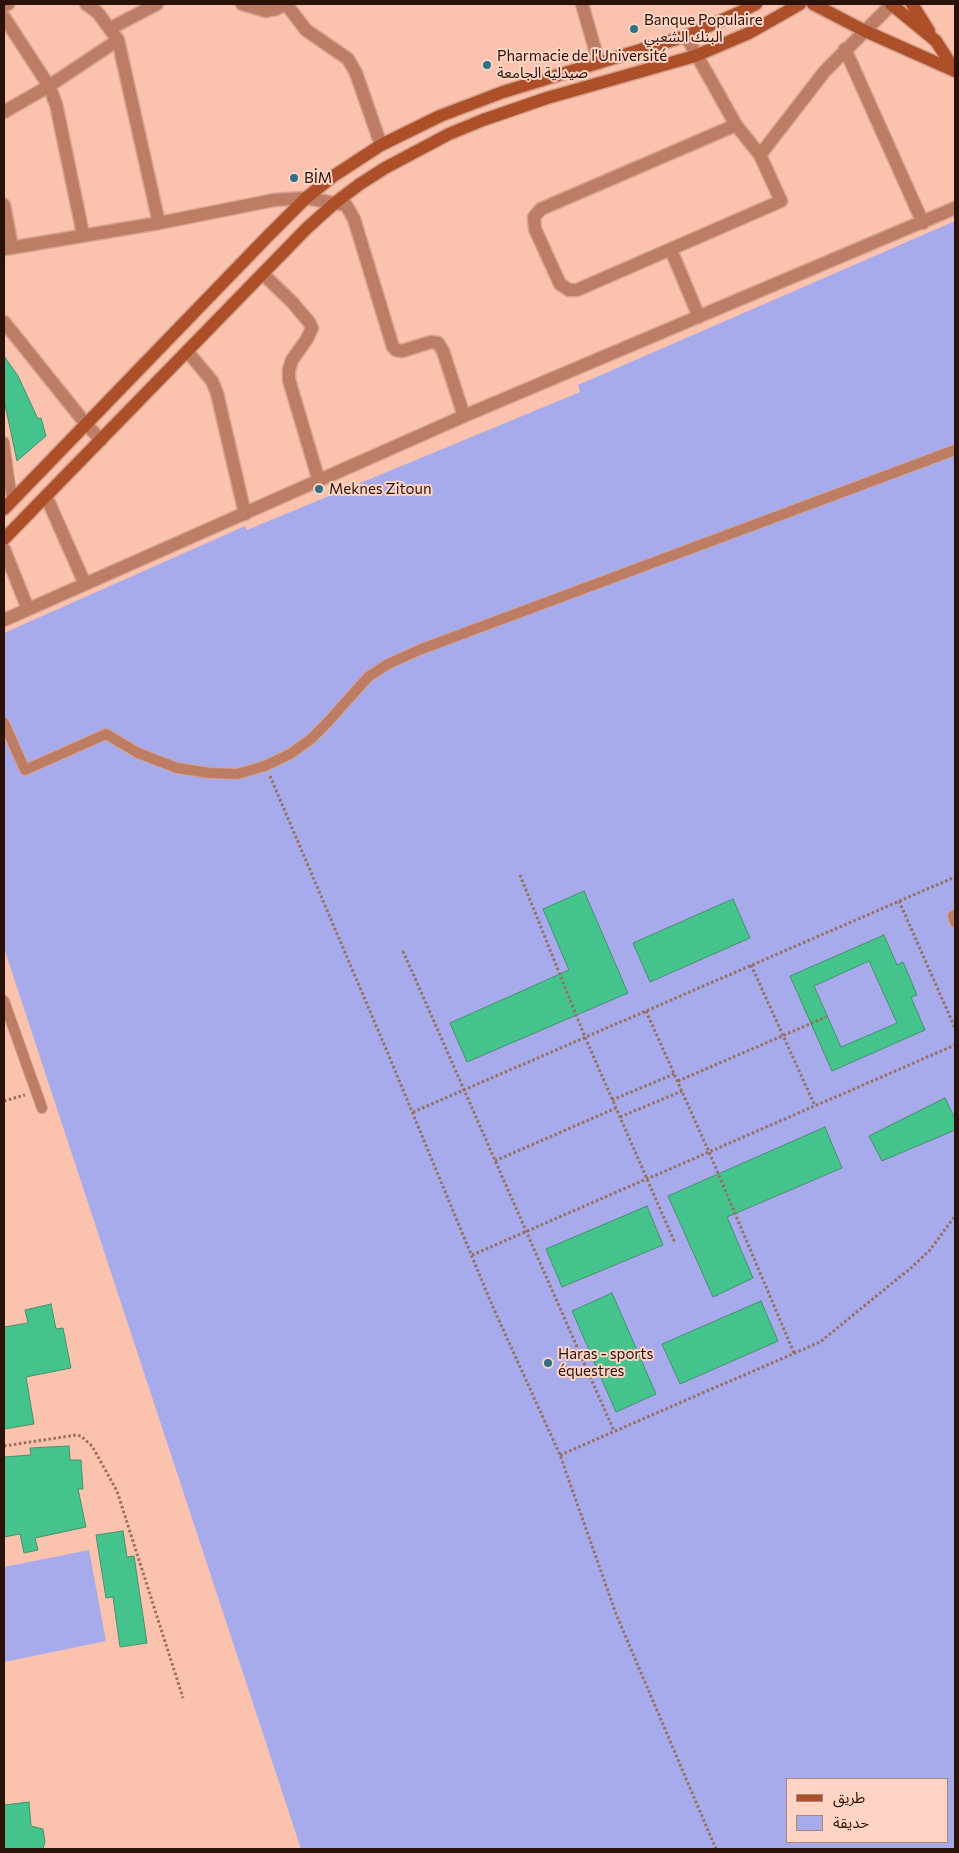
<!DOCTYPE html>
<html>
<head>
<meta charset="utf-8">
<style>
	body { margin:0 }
	#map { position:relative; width:959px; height:1853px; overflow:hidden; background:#fbc3ae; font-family:Commissioner,"Noto Sans Arabic",sans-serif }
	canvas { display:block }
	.frame { position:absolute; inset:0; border:5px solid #2a1208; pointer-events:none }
	.legend { position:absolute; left:786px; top:1778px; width:162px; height:65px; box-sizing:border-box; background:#ffd4c4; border:1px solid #aa8679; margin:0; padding:6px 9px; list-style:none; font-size:15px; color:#2a1208 }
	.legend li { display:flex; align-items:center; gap:10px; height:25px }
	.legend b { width:25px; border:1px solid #aa8679 }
</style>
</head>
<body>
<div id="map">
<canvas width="959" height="1853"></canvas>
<div class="frame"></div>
<ul class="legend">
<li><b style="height:6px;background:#ad5029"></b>طريق</li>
<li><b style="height:14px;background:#a7abec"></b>حديقة</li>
</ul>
</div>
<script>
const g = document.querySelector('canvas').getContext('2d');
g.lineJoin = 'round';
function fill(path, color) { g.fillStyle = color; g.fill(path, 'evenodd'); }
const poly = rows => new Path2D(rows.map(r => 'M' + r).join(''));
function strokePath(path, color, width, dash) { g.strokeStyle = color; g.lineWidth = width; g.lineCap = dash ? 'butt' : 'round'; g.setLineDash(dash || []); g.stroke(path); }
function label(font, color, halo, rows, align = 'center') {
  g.font = font + ' Commissioner,"Noto Sans Arabic",sans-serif'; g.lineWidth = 4; g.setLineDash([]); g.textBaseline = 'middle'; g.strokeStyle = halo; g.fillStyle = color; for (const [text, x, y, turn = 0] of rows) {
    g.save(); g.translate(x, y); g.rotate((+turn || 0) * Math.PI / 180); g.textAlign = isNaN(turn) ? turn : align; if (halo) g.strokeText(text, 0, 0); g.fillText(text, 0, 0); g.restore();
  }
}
fill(poly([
	[955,221,955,1849,301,1849,4,948,4,633,245,526,247,530,580,392,578,385],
	[788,1779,948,1779,948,1842,788,1842],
	[89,1550,106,1641,4,1662,4,1567]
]), '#a7abec');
const building = poly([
	[4,356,18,376,38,419,41,418,46,436,17,461,4,400,4,356],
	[584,891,628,993,467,1062,450,1023,569,970,543,909,584,891],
	[733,899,750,938,650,982,633,943,733,899],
	[884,935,897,965,903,962,917,995,911,997,925,1030,832,1071,790,976,884,935],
	[869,961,897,1023,841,1047,814,986,869,961],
	[945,1098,955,1119,955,1130,882,1161,869,1136,945,1098],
	[825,1127,842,1168,727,1217,753,1278,713,1297,668,1196,825,1127],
	[647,1206,663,1245,562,1287,546,1249,647,1206],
	[612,1293,656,1394,616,1412,572,1311,612,1293],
	[761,1301,778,1341,680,1384,662,1344,761,1301],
	[51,1304,56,1329,63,1328,71,1368,26,1377,34,1424,4,1429,4,1327,28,1323,25,1310,51,1304],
	[69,1446,70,1460,81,1460,83,1489,78,1489,86,1527,35,1538,38,1550,24,1553,20,1534,4,1537,4,1457,31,1455,30,1448,69,1446],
	[123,1531,127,1557,134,1556,147,1643,120,1647,113,1597,106,1598,96,1535,123,1531],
	[29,1802,31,1826,43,1829,45,1842,43,1849,4,1849,4,1805,29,1802]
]);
fill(building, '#45c38d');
strokePath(building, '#488f6e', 1);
const service = poly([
	[4,442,12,500],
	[4,723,25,770,106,734,138,753,177,768,210,773,237,774,265,766,290,754,311,739,327,723,368,677,388,664,419,650,955,450],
	[955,915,953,916,955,922],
	[4,1001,42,1108]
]);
const minor = poly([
	[86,4,98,13,118,40,159,223],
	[242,4,266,11,276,9,286,4,306,30,348,59,356,73,381,145],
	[582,4,599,63],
	[4,6,8,4],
	[4,17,49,86,56,104,83,234],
	[111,28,157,4],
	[686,36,736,125,760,155,781,201,577,290,569,290,560,284,535,229,534,217,541,209,736,125],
	[845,49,923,223],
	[4,112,49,86,118,40],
	[760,155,825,71,892,4],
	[4,205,12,247],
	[4,249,159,223,274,200,306,198,346,205,354,219,393,347,396,350,402,351,431,342,438,343,443,351,464,416],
	[671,250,699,317],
	[263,274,292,302,309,322,312,328,307,339,292,360,289,370,289,380,319,481],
	[187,351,212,381,217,393,245,514],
	[46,496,85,584],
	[4,549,28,609],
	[4,620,464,416,955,208]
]);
const tertiary = poly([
	[4,322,86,424,101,440]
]);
const secondary = poly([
	[813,4,865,31,955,71],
	[891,4,936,41,955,71],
	[912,4,929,31],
	[4,509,267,237,306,198,332,177,381,145,440,116,503,92,686,36,738,13,756,4],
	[4,539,307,228,336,202,360,184,385,168,449,134,483,120,547,98,695,56,749,33,800,4]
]);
strokePath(service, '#d5a390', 12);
strokePath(minor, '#d5a390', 15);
strokePath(tertiary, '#d5a390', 15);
strokePath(secondary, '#d5a390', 15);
strokePath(poly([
	[270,776,389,1056,492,1305,560,1455,616,1614,716,1849],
	[520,875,585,1037,675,1243],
	[899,901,955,1028],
	[403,951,614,1431],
	[751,965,815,1106],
	[646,1011,709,1152,794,1353],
	[678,1081,826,1017],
	[612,1100,674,1074],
	[4,1101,25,1095],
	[413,1112,955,877],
	[620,1117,682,1091],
	[495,1161,616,1108],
	[472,1255,955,1045],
	[4,1446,76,1435,81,1436,92,1446,117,1491,183,1698],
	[560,1455,820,1342,912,1267,930,1250,955,1216]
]), '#986f5f', 3, [2.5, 2.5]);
strokePath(service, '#bd7d65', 10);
strokePath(minor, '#bd7d65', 12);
strokePath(tertiary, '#bd7d65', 12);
strokePath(secondary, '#ad5029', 12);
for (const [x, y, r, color] of [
	[634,29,5,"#2f7084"],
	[487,65,5,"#2f7084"],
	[294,178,5,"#2f7084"],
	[319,489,5,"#2f7084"],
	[548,1363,5,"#2f7084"]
]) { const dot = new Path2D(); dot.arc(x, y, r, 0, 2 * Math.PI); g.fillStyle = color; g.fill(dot); strokePath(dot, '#ffd4c4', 2); }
label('15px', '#2a1208', '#ffd4c4', [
	["Banque Populaire",644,20],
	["البنك الشعبي",644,37],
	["Pharmacie de l'Université",497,56],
	["صيدلية الجامعة",497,73],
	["BİM",304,178],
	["Meknes Zitoun",329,489],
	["Haras - sports",558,1354],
	["équestres",558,1371]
], 'left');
</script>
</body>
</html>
